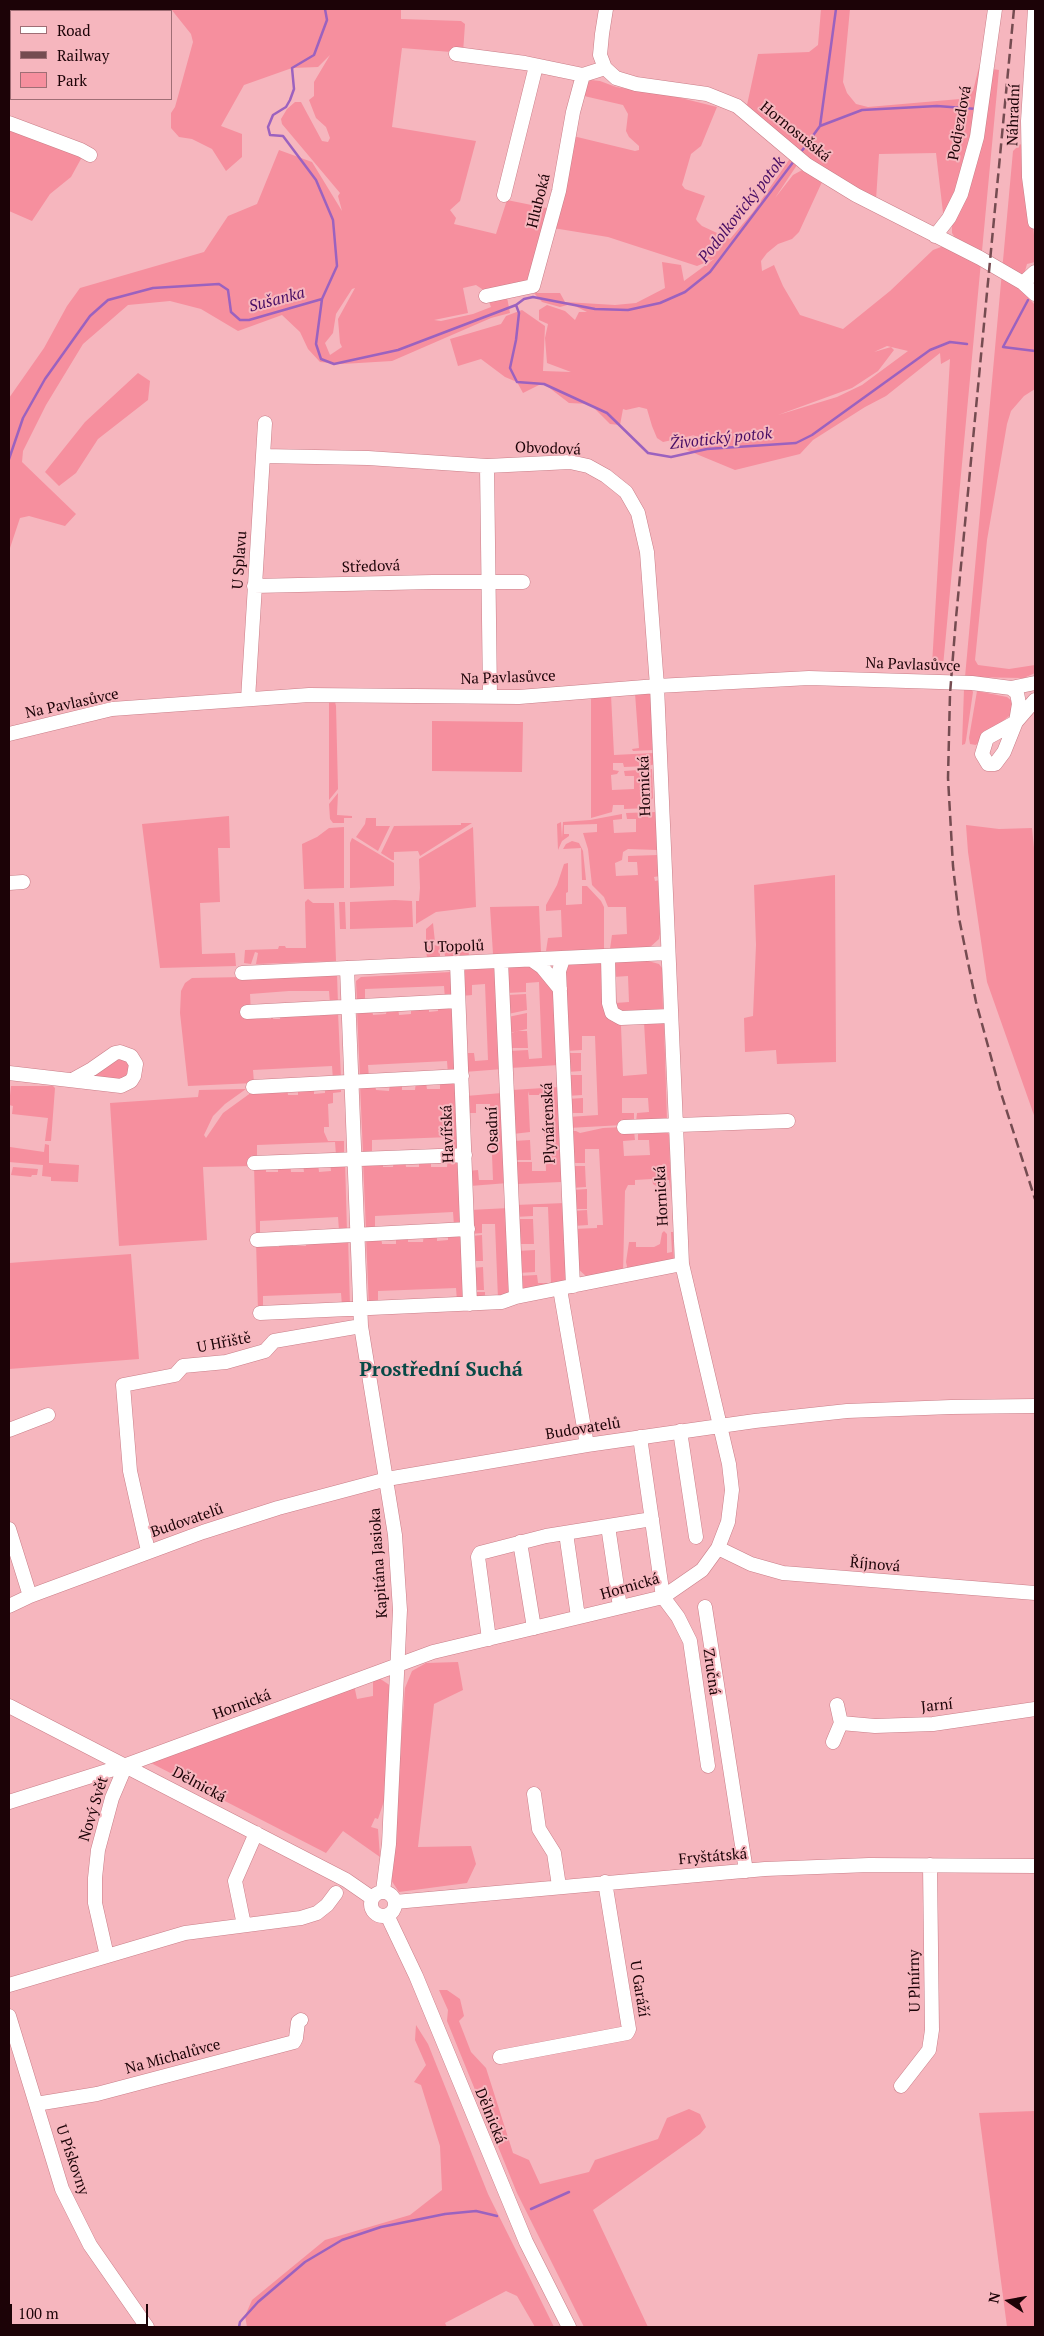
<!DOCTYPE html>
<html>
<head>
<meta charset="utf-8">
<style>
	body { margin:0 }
	#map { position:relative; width:1044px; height:2336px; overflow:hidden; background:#f6b6be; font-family:"PT Serif",serif }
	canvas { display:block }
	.frame { position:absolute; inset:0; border:10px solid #1c0307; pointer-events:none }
	.legend { position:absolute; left:10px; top:10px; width:162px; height:90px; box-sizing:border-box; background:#f6b6be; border:1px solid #9f6e75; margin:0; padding:6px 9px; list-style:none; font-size:15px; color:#1c0307 }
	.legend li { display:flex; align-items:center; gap:10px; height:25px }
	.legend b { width:25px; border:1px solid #9f6e75 }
	.north { position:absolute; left:984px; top:2276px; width:50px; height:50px; -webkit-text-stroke:4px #f6b6be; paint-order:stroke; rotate:282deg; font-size:14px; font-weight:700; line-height:20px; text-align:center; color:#1c0307 }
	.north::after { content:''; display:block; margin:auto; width:18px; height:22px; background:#1c0307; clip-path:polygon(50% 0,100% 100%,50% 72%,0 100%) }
	.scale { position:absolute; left:10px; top:2304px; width:138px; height:22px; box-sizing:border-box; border:2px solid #1c0307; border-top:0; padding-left:6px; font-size:15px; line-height:18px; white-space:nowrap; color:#1c0307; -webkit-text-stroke:4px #f6b6be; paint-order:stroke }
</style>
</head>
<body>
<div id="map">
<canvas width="1044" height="2336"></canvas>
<div class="frame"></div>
<ul class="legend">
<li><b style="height:6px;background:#fff"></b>Road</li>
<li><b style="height:6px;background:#754c51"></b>Railway</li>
<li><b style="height:14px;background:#f68f9e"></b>Park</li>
</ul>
<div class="north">N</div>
<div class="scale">100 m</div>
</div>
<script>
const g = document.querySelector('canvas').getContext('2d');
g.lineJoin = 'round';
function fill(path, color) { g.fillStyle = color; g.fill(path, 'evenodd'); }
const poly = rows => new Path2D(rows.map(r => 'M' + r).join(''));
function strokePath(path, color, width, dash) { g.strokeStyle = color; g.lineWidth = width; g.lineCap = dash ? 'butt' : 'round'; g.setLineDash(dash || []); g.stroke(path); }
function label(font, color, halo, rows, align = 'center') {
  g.font = font + ' "PT Serif",serif'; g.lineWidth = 4; g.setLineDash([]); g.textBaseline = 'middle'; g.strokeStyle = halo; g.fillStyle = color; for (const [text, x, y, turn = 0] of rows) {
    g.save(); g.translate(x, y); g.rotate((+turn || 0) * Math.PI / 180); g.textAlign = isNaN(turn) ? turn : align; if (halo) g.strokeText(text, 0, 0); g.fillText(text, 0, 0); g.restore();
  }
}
fill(poly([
	[171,9,401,9,401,19,461,21,465,24,463,53,402,48,392,127,476,141,460,201,450,210,456,218,454,224,496,234,507,200,551,209,527,283,506,292,510,313,491,318,392,361,342,364,320,362,308,349,300,332,282,315,238,331,201,309,170,301,128,305,83,344,46,405,23,451,22,462,76,514,65,526,29,516,20,518,9,551,9,398,44,348,67,306,80,288,204,252,228,216,257,204,279,150,312,162,342,211,338,196,340,193,282,124,281,119,287,109,295,102,301,102,322,141,328,142,330,138,326,127,316,118,309,100,314,96,314,82,330,55,318,67,292,68,244,85,221,126,242,134,242,157,226,171,212,149,192,139,179,137,171,128,171,113,175,107,193,42,191,34],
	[476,285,485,291,491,307,473,314,441,321,434,320,468,313,463,288],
	[355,288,338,319,340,343,342,347,330,355,325,343,333,333,336,314,352,289],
	[821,9,850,9,843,82,847,93,856,104,868,107,960,99,973,91,979,67,999,70,943,666,932,665,950,359,941,364,940,353,886,396,865,407,813,440,800,454,735,470,677,446,695,435,663,442,657,438,652,426,647,409,639,407,626,410,623,409,620,425,610,424,590,404,569,403,543,383,523,393,517,382,505,377,481,359,458,366,450,339,501,324,506,316,522,310,545,326,543,371,571,372,547,363,545,338,548,324,539,320,539,310,547,305,565,311,575,320,579,312,587,312,571,304,560,307,542,302,534,293,560,293,565,302,615,305,636,303,665,288,662,262,681,265,684,281,714,259,697,266,608,237,553,228,573,136,635,151,639,150,639,146,629,137,626,131,628,114,623,105,584,96,588,82,591,80,600,81,616,87,677,97,717,107,701,146,691,154,682,185,685,189,705,196,696,219,697,221,702,226,730,239,753,212,791,157,799,162,775,198,793,175,804,169,822,182,799,232,792,239,778,244,767,253,761,261,762,271,774,265,783,286,800,315,843,329,890,291,933,250,957,241,952,233,952,225,944,221,936,153,879,154,876,200,794,150,747,105,758,54,809,52,818,45],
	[887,346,908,351,862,385,837,397,778,415,852,388,878,371,894,350,891,347,874,352],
	[9,123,82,157,71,177,50,194,32,221,9,211],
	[1020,144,1025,148,1035,245,1035,262,1027,264,1020,289,1035,305,1035,389,1024,396,1011,411,1007,424,987,540,975,660,978,665,1009,669,1035,665,1035,673,1024,678,965,677,1013,151],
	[138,373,150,381,148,400,98,439,76,473,59,486,45,472,85,422],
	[964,689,972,690,973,692,966,740,965,744,962,745],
	[977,691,1007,697,1013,702,1014,712,987,734,982,741,979,741,976,745,970,744,969,738],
	[635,693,649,693,651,695,654,750,633,751,632,749,639,748],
	[611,695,614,755,654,753,655,764,648,766,624,767,623,763,613,763,613,770,619,771,617,774,611,775,612,790,634,789,634,776,625,776,624,771,652,769,653,798,649,802,651,808,624,809,624,805,613,805,612,812,591,818,591,697],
	[329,700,335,702,336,706,338,789,329,800],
	[432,721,523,722,522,772,432,771],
	[338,793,337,815,352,816,352,818,344,818,344,823,333,823,330,819,329,804],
	[656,812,657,850,628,849,623,852,622,860,615,863,616,876,638,875,637,862,628,862,628,856,657,855,659,857,660,876,654,877,655,881,660,880,662,924,659,939,649,948,610,949,612,935,627,934,626,907,608,907,604,897,592,885,588,849,583,833,597,832,597,824,564,825,564,834,569,834,569,836,562,841,558,850,557,824,561,822,562,838,563,822,590,820,622,814,622,819,613,820,614,833,636,832,636,819,627,819,626,813],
	[229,816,230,848,218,848,220,902,200,903,202,954,235,953,236,966,160,968,142,824],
	[366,818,376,818,376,826,390,826,378,851,356,837,365,824],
	[461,823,472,823,420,856,418,851,394,852,394,860,392,860,381,853,394,826,461,825],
	[966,825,999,829,1032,828,1035,858,1035,1118,987,982,968,852],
	[344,827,344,888,304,889,302,844,317,837,329,828],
	[473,827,476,907,436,912,416,924,416,901,419,901,420,888,419,859],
	[352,838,394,863,394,886,350,888,350,843],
	[572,841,579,843,583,851,586,880,582,880,581,848,563,849,566,844],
	[568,863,568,892,566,893,566,905,582,904,582,886,587,886,601,901,604,907,604,950,546,951,548,938,562,937,561,910,546,911,546,905,557,885,564,864],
	[835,875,836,1062,777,1064,776,1050,745,1052,744,1018,753,1016,756,945,754,885],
	[308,899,313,903,334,903,336,961,256,964,258,953,255,952,251,964,244,963,245,950,278,949,279,946,285,946,286,948,306,948,305,902],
	[395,900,412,901,413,927,350,929,350,902],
	[339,902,345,902,346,929,340,929],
	[539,906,541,952,493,954,490,907],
	[433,923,435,942,426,943,426,929],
	[440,945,440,957,427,957,425,946],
	[468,945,469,956,445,957,444,946],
	[648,959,648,961,659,964,662,968,663,1011,621,1015,615,1003,629,1002,628,976,613,977,613,961],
	[602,962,618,1020,621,1026,623,1076,647,1074,644,1022,664,1022,667,1121,636,1122,637,1113,649,1112,648,1098,622,1098,622,1113,634,1113,634,1122,623,1125,568,1128,568,1117,598,1115,595,1036,582,1036,582,1050,566,1051,564,968,567,965],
	[529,965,553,985,559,1065,510,1068,509,1051,528,1050,529,1059,542,1058,539,982,526,983,526,992,507,993,506,966],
	[493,966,498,969,503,1069,464,1072,463,1053,474,1053,475,1061,488,1060,485,984,472,985,472,995,461,996,464,972,466,968],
	[451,972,454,999,445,999,444,986,365,989,365,1003,357,1003,356,981,361,977],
	[337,974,338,1004,330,1004,329,991,289,991,250,994,251,1014,257,1015,258,1019,271,1019,271,1013,273,1013,273,1019,280,1019,281,1013,305,1012,306,1016,320,1016,320,1011,338,1012,341,1079,333,1080,332,1066,253,1070,254,1083,188,1086,180,1013,181,991,185,983,192,978,294,976,294,978,298,978,299,975],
	[526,994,527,1010,508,1014,507,995],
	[455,1004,458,1066,453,1072,448,1075,447,1061,368,1065,369,1078,360,1078,357,1010,372,1009,373,1015,386,1014,387,1009,398,1008,399,1015,411,1014,411,1007,429,1006,429,1012,438,1011,438,1005],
	[527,1013,527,1029,509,1033,508,1017],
	[517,1031,527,1031,528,1048,509,1048,509,1034],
	[566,1053,581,1053,581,1071,567,1072],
	[127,1058,131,1072,123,1080,91,1078,113,1059],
	[567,1075,582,1075,582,1095,567,1096],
	[440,1080,449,1081,458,1086,461,1150,451,1150,450,1137,372,1140,372,1154,363,1154,360,1084,375,1084,376,1090,389,1091,390,1084,402,1083,402,1090,415,1090,416,1082,426,1083,427,1089,440,1089],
	[325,1085,341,1085,341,1092,333,1093,333,1103,328,1104,329,1127,324,1127,324,1132,328,1141,344,1141,344,1155,336,1155,335,1142,257,1145,257,1158,266,1165,266,1172,278,1172,278,1164,290,1164,291,1172,304,1172,303,1164,318,1163,319,1172,331,1171,330,1162,345,1161,347,1232,339,1230,338,1217,260,1221,260,1234,256,1235,254,1166,203,1167,207,1240,119,1246,110,1103,198,1097,199,1090,246,1089,225,1104,213,1116,204,1135,206,1138,223,1113,252,1092,287,1087,288,1095,298,1095,298,1086,314,1086,314,1094,325,1093],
	[11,1086,53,1086,55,1088,51,1141,45,1141,48,1118,12,1114,13,1106,9,1105],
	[559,1087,563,1178,561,1182,517,1184,513,1162,532,1162,532,1171,546,1171,543,1095,529,1095,528,1091,530,1132,513,1134,512,1090],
	[502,1093,508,1183,470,1186,468,1171,478,1170,479,1180,493,1180,490,1104,476,1104,476,1113,465,1113,466,1096],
	[583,1098,583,1113,568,1113,567,1099],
	[623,1127,634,1131,635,1140,623,1141,624,1156,650,1155,649,1140,638,1140,638,1131,667,1131,669,1135,671,1193,669,1180,664,1180,665,1191,653,1184,652,1179,635,1180,635,1185,628,1185,625,1191,623,1273,587,1277,577,1268,573,1229,597,1228,597,1225,603,1225,599,1149,585,1149,585,1163,570,1163,568,1131,576,1131,580,1133,603,1128],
	[530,1140,531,1160,513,1160,513,1141],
	[9,1141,10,1147,44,1152,45,1144,49,1145,49,1163,79,1165,78,1182,51,1181,51,1177,42,1176,43,1165,9,1162],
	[461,1157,464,1221,454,1226,453,1212,375,1216,375,1229,366,1230,363,1161,383,1161,383,1167,393,1167,394,1160,405,1159,406,1167,419,1167,419,1159,431,1159,431,1167,447,1167,448,1158],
	[572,1166,585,1166,586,1187,571,1188],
	[13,1167,38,1169,37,1175,32,1175,31,1177,11,1175],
	[587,1189,587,1209,573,1209,572,1190],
	[565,1203,569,1274,565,1282,520,1292,518,1276,537,1275,538,1283,551,1283,548,1207,533,1207,533,1216,515,1217,515,1205],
	[509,1208,512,1295,499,1300,475,1302,474,1292,485,1292,485,1300,498,1299,495,1224,482,1224,482,1233,471,1234,470,1210],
	[587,1210,588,1225,573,1226,572,1211],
	[516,1219,533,1219,534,1244,517,1244],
	[664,1231,667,1234,667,1253,672,1252,671,1232,673,1232,674,1263,628,1271,626,1262,629,1242,636,1242,636,1247,654,1247,660,1244,662,1233],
	[424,1232,437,1233,437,1241,448,1240,448,1232,461,1233,467,1296,457,1301,456,1288,378,1291,378,1306,369,1307,366,1236,381,1236,382,1244,396,1244,396,1235,408,1235,408,1242,423,1242],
	[482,1235,483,1261,472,1261,471,1236],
	[348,1236,350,1306,342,1306,341,1293,263,1296,263,1309,258,1311,256,1241,268,1241,268,1247,279,1247,279,1241,293,1240,293,1246,306,1246,305,1240,320,1238,321,1244,330,1244,330,1238],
	[535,1250,535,1272,518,1273,517,1251],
	[131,1254,139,1359,9,1369,9,1263],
	[483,1267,484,1290,473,1290,472,1268],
	[458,1662,463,1690,434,1704,418,1847,471,1846,476,1864,467,1883,399,1892,391,1880,405,1688,412,1671,426,1663],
	[379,1678,391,1686,384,1801,378,1819,375,1818,371,1827,378,1829,380,1857,343,1831,326,1853,149,1762,354,1685,357,1699,373,1696,373,1679],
	[439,1990,447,1990,460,1999,464,2016,459,2021,471,2052,486,2068,513,2153,529,2160,540,2184,589,2172,595,2160,658,2139,667,2118,689,2109,700,2114,706,2127,700,2134,593,2210,648,2327,584,2327,517,2193,447,2021,448,2010],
	[416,2025,428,2044,488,2194,554,2327,535,2327,517,2296,506,2291,445,2323,447,2327,247,2327,245,2316,252,2300,325,2240,410,2215,442,2190,440,2146,421,2085,414,2082,426,2065,415,2040],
	[1035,2111,1035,2327,1007,2327,979,2113]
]), '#f68f9e');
strokePath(poly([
	[820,126,836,9],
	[801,152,820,126,862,110,937,106,977,109],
	[322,299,316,344,321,359,334,364,398,350,516,305,519,313,516,340,510,368,517,382,544,384,607,413,648,453,671,457,707,449,796,443,812,435,930,350,950,342,967,344],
	[1028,300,1003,347,1035,351],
	[516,305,524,299,533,297,595,309,628,310,660,303,685,292,710,272,794,161],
	[9,459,23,418,45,379,90,316,108,300,153,288,219,284,228,290,231,312,240,320,249,320,322,299,337,266,333,220,316,180,283,136,270,135,268,127,273,115,286,107,290,100,294,89,292,68,314,55,327,20,325,9],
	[531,2209,569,2192],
	[239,2327,240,2322,258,2302,305,2262,342,2240,381,2227,445,2214,476,2211,497,2216]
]), '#9b62bf', 2.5);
const minor = poly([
	[606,9,602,34,600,55,605,68,616,78,636,84,707,94,737,106,807,165,856,195,980,258,1023,283,1035,294],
	[1035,9,1028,121,1029,177,1035,222],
	[456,54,525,63,583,75,605,68],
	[9,123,81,150,90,155],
	[504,195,536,66],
	[935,236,949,218,961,194,977,137,995,9],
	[1023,283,1035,272],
	[486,296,533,286,559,191,573,112,583,75],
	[487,466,490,696],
	[254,586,433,582,523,582],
	[1011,688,1017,693,1019,704,1016,722,1004,752,995,764,988,764,982,754,987,738,1016,722,1035,700],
	[248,699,265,423],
	[9,734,112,709,309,695,519,697,657,686,809,678,972,683,1011,688,1035,683],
	[9,883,23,882],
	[608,957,609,1003,612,1013,621,1018,670,1016],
	[563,959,559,971,573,1286],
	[532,960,542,967,560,989],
	[501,961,516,1297],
	[457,963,470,1304],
	[347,968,361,1326,395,1535,400,1610,389,1844,383,1891],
	[242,973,668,953],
	[247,1012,458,1001],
	[9,1073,121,1086,131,1081,134,1076,136,1064,131,1056,120,1052,115,1053,92,1069,74,1079],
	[253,1087,462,1076],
	[624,1127,788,1121],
	[254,1163,465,1155],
	[257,1240,468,1229],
	[560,1289,587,1445],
	[260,1313,502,1302,516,1297,682,1264],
	[9,1430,48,1415],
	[680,1431,696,1537],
	[640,1437,663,1597,678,1617,690,1641,708,1766],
	[608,1526,620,1607],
	[9,1529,30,1596],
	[566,1533,578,1617],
	[520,1542,534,1628],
	[718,1548,751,1564,783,1573,1035,1593],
	[148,1551,130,1471,123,1385,175,1375,183,1366,226,1362,265,1351,274,1341,361,1326],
	[9,1606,30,1596,203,1532,278,1508,387,1479,587,1445,755,1421,847,1411,951,1407,1035,1406],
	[705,1607,746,1871],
	[489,1639,478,1557,480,1553,546,1536,652,1519],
	[9,1706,346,1880,372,1898],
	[841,1723,875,1726,933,1724,1035,1709],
	[833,1742,841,1723,837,1705],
	[534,1794,539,1829,554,1853,559,1886],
	[9,1802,126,1765,433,1652,663,1597,702,1570,718,1548,728,1522,732,1490,729,1464,682,1264,657,686,647,552,638,513,626,492,606,476,588,466,570,462,487,466,368,458,263,456],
	'371 1904a12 12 0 1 1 24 0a12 12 0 1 1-24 0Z',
	[395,1902,765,1869,869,1865,1035,1866],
	[387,1915,416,1976,526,2242,569,2327],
	[244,1925,235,1881,256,1833],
	[107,1956,95,1903,95,1878,98,1850,112,1798,126,1765],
	[9,1985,185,1933,301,1918,317,1913,327,1905,336,1893],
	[9,2016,62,2189,90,2245,147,2327],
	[500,2057,627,2033,629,2029,605,1882],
	[901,2086,929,2050,932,2030,930,1865],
	[36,2104,97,2094,294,2042,296,2038,298,2022,301,2020]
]);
strokePath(minor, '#c97e88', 15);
strokePath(minor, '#fff', 14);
strokePath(poly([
	[1014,9,956,618,950,694,948,778,953,866,959,918,976,1002,1000,1090,1035,1199]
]), '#754c51', 2.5, [10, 5]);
label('15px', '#1c0307', '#f6b6be', [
	["Náhradní",1014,115,-88],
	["Podjezdová",960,123,-80],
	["Hornosušská",795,132,39],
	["Hluboká",539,201,-76],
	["Obvodová",548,449,2],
	["U Splavu",240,560,-86],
	["Středová",371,567,-2],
	["Na Pavlasůvce",913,665,2],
	["Na Pavlasůvce",508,678,-2],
	["Na Pavlasůvce",72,704,-12],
	["Hornická",645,786,-92],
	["U Topolů",454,947,-2],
	["Plynárenská",549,1123,-92],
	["Osadní",493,1130,-92],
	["Havířská",448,1134,-92],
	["Hornická",662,1196,-93],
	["U Hřiště",224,1343,-11],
	["Budovatelů",583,1429,-9],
	["Budovatelů",187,1521,-19],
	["Kapitána Jasioka",379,1563,-94],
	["Říjnová",875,1565,5],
	["Hornická",630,1587,-16],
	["Zručná",711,1672,82],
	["Hornická",242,1705,-20],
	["Jarní",937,1706,-6],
	["Dělnická",199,1785,28],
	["Nový Svět",94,1809,-73],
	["Fryštátská",713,1857,-5],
	["U Plnírny",915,1981,-91],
	["U Garáží",639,1989,81],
	["Na Michalůvce",173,2057,-15],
	["Dělnická",490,2116,68],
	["U Pískovny",72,2160,71]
]);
label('italic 16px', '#480e65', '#f6b6be', [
	["Podolkovický potok",742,210,-52],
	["Sušanka",277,300,-15],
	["Životický potok",721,439,-6]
]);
label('bold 20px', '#074946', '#f6b6be', [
	["Prostřední Suchá",441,1370]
]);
</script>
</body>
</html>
